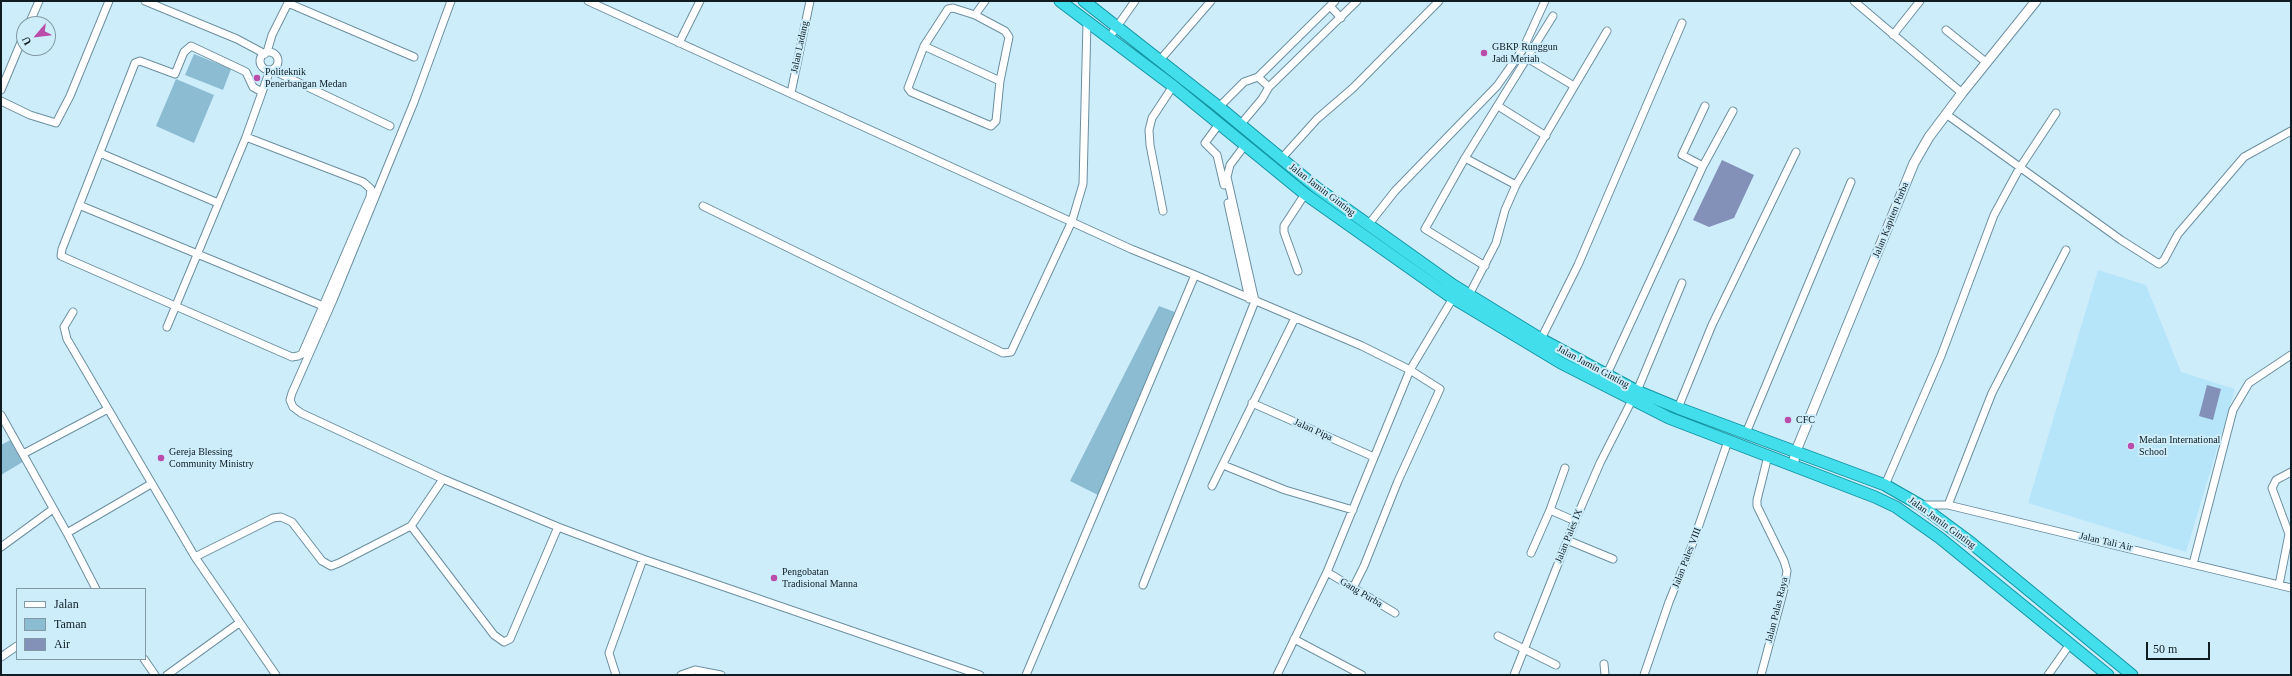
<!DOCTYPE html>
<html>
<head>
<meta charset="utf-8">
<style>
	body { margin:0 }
	#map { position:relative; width:2292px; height:676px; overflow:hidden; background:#ceedfb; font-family:Georgia,serif }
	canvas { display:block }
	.frame { position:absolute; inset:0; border:2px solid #0f1d23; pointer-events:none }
	.legend { position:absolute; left:16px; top:588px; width:130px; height:72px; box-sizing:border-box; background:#ceedfb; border:1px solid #829aa5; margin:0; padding:5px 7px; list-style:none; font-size:12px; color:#0f1d23 }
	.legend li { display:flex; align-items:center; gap:8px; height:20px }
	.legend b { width:20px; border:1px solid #829aa5 }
	.north { position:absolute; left:16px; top:16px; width:40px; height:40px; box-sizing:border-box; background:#ceedfb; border:1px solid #829aa5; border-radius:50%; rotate:242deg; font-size:11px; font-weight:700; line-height:16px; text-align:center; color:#0f1d23 }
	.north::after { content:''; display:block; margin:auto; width:14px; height:18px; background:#ba4caa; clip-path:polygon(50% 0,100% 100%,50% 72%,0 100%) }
	.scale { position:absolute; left:2146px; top:642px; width:64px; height:18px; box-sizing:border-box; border:2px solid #0f1d23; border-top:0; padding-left:5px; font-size:12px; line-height:14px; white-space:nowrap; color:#0f1d23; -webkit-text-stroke:3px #ceedfb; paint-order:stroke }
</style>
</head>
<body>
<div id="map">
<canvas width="2292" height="676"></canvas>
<div class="frame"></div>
<ul class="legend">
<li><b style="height:5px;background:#fff"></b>Jalan</li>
<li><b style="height:11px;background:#8cbcd2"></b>Taman</li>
<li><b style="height:11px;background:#8391b9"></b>Air</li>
</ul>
<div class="north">U</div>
<div class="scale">50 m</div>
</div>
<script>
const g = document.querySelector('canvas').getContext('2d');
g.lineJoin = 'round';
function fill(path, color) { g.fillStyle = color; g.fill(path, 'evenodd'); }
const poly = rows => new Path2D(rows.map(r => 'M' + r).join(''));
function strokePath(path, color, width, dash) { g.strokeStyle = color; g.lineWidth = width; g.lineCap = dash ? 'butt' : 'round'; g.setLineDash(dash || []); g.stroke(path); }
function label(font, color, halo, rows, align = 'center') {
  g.font = font + ' Georgia,serif'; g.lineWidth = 4; g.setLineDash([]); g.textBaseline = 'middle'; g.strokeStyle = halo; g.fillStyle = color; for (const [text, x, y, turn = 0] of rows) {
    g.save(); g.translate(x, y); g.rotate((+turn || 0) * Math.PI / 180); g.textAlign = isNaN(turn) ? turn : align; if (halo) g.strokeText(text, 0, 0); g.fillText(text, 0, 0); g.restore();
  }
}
fill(poly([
	[2098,270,2146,285,2181,372,2235,389,2186,552,2028,503]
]), '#b6e5fa');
fill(poly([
	[194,54,231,69,223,90,185,75],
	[176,79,214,95,194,143,156,126],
	[1159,306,1175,312,1100,496,1070,481],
	[14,438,26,460,1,475,1,445]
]), '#8cbcd2');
fill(poly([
	[1722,160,1754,175,1734,218,1709,227,1693,220],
	[2207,385,2221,389,2213,420,2199,416]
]), '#8391b9');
const minor = poly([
	[145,1,237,39,265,54],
	[451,1,414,102,333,300,292,393,290,400,293,407,301,413,443,479,558,527,643,559,980,675],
	[588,1,1131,249,1195,275,1026,675],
	[1854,1,1962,93],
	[288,3,414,57],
	[1330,6,1341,18],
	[975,15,953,8,948,9,924,46,908,88,911,92,991,126,996,121,1000,81,1009,37,1005,31,975,15,985,1],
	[29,24,39,1],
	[1946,30,1987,63],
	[1893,35,1920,1],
	[1109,38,1135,1],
	[679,43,700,1],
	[924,46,1000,81],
	[267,52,272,35,289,1],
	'260 61a9 9 0 1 1 18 0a9 9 0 1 1-18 0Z',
	[1527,58,1574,86],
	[1160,60,1211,1],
	[272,70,390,126],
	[1258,77,1269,87],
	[1,90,24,35],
	[791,93,810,1],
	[1,101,30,115,56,123,70,96,109,1],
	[1498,106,1546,136],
	[1219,107,1244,82,1258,77,1335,1],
	[1946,114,2121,240,2159,264,2164,260,2178,234,2244,157,2291,131],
	[1219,124,1205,143,1217,155,1224,185],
	[1241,124,1262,99,1269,87,1357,1],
	[246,137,363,182,371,189,370,197,323,306,302,354,298,356,292,357,61,256,62,249,135,63,140,61,175,74,184,52,191,46,242,70,246,72,253,87,262,92],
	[100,153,218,203],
	[1465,158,1516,185],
	[1281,159,1317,119,1353,88,1439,1],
	[1703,166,1682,155,1705,106],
	[1228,203,1249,299],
	[79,205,323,306],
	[703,206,1003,353,1011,352,1072,221,1083,184,1087,22],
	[1163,211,1150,145,1149,130,1152,118,1173,86],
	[1369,224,1395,191,1497,86,1523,49,1545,1],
	[1485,266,1425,229,1465,158,1553,16],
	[1298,271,1284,232,1284,226,1305,194],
	[1195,275,1362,346,1410,370,1440,389,1398,481,1364,566,1353,588],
	[1469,295,1496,243,1505,210,1516,185,1607,31],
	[73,312,64,327,67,339,195,557,276,675],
	[167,327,246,137,270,70],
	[1541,339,1578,265,1682,23],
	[1607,374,1703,166,1733,111],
	[1637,391,1682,283],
	[1252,403,1374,457],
	[1678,408,1712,325,1796,152],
	[1,415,67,533,96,589],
	[1746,433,1851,182],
	[23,454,108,409],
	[1223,465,1285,490,1353,510],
	[1565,468,1550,510,1575,521],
	[1885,485,1941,356,1994,215,2019,169,2056,113],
	[1212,486,1295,318],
	[1920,505,1948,505,2291,588],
	[1948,505,1992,393,2066,250],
	[411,526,494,635,504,642,510,639,558,527],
	[67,533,151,484],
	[1567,540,1613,559],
	[1,547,53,509],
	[1531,553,1550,510],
	[195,557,273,518,281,517,292,522,322,561,331,566,339,563,411,526,443,479],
	[2193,564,2233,410,2249,383,2291,355],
	[1327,572,1395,613],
	[1143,585,1255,301,1227,177,1230,165,1245,145],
	[2279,585,2289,534,2272,488,2276,480,2291,472],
	[1498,636,1556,665],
	[1294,639,1362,675],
	[1,657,17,646],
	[144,659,155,675],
	[1604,664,1605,675],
	[167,675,239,623],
	[616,675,609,653,643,559],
	[681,675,695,670,721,675],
	[1277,675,1327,572,1410,370,1453,298],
	[1514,675,1575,521,1600,463,1632,400],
	[1644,675,1669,602,1691,548,1728,441],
	[1761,675,1784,589,1787,571,1784,561,1757,506,1757,500,1768,456],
	[2048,675,2070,644]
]);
const tertiary = poly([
	[1793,465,1796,451,1914,163,1929,137,1962,93,2036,1]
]);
const trunk = poly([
	[1060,1,1173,86,1305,194,1448,295,1561,363,1669,418,1875,497,1896,507,1940,538,2108,675],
	[1084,1,1219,107,1317,188,1453,285,1541,339,1637,391,1678,408,1885,485,1920,505,1970,542,2132,675]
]);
strokePath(minor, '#6b8f9f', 9);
strokePath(tertiary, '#6b8f9f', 11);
strokePath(trunk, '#1295a3', 13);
strokePath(minor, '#fff', 7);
strokePath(tertiary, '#fff', 9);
strokePath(trunk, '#43deec', 11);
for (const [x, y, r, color] of [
	[1484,53,4,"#ba4caa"],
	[257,78,4,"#ba4caa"],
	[1788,420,4,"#ba4caa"],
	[2131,446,4,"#ba4caa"],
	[161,458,4,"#ba4caa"],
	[774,578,4,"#ba4caa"]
]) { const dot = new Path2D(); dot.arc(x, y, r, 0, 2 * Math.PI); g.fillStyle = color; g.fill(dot); strokePath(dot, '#ceedfb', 1.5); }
label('10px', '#0f1d23', '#ceedfb', [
	["Jalan Ladang",800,47,-78],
	["Jalan Jamin Ginting",1322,190,37],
	["Jalan Kapiten Purba",1891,220,-68],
	["Jalan Jamin Ginting",1593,367,28],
	["Jalan Pipa",1313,430,24],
	["Jalan Jamin Ginting",1942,523,36],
	["Jalan Pales IX",1569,536,-68],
	["Jalan Tali Air",2106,542,13],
	["Jalan Pales VIII",1687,558,-69],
	["Gang Purba",1361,593,31],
	["Jalan Palas Raya",1777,610,-76]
]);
label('10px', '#0f1d23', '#ceedfb', [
	["GBKP Runggun",1492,47],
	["Jadi Meriah",1492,59],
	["Politeknik",265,72],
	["Penerbangan Medan",265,84],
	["CFC",1796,420],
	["Medan International",2139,440],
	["School",2139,452],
	["Gereja Blessing",169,452],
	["Community Ministry",169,464],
	["Pengobatan",782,572],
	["Tradisional Manna",782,584]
], 'left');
</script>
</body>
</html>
